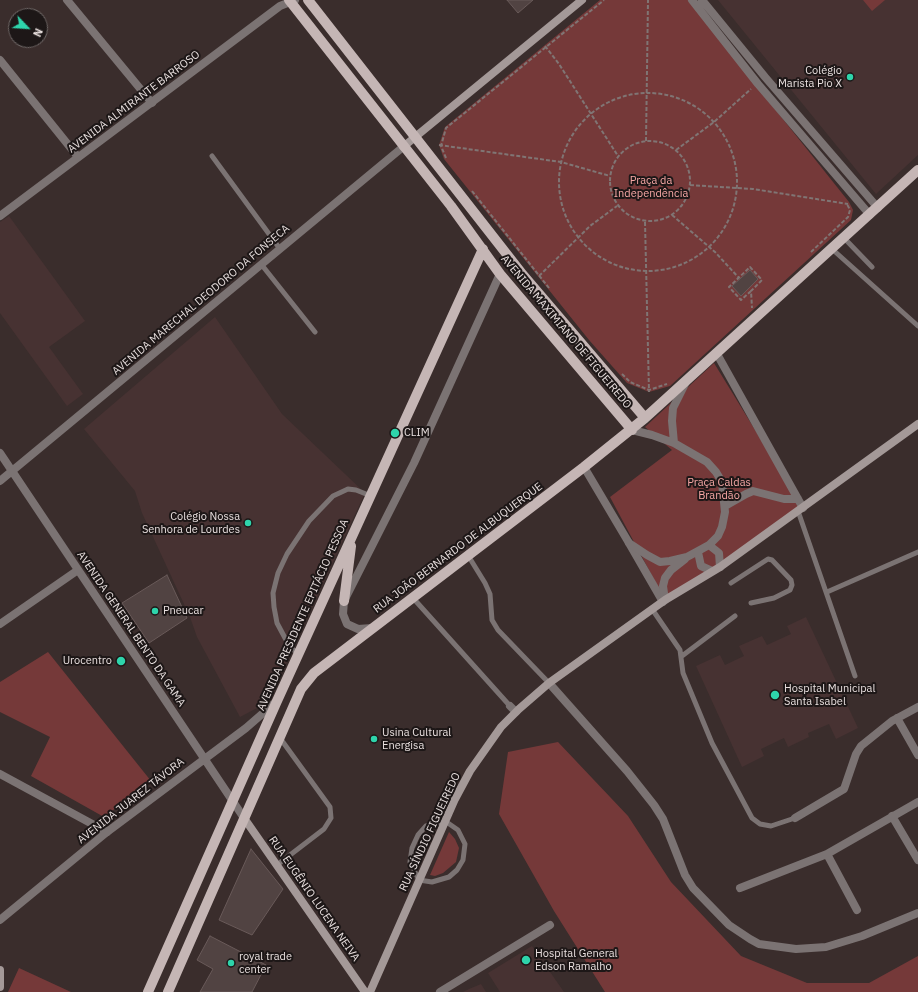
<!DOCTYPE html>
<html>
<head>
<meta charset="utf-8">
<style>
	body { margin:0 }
	#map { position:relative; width:918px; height:992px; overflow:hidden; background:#3a2d2c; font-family:"IBM Plex Sans",sans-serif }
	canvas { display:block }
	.north { position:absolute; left:8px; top:8px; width:40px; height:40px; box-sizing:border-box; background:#1d1717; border:1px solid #6f6867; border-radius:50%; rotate:115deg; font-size:11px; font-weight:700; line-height:16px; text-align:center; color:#eae1e0 }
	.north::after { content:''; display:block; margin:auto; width:14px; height:18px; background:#2ed4ab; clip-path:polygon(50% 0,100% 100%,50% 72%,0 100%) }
</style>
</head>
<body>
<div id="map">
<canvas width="918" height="992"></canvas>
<div class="north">N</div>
</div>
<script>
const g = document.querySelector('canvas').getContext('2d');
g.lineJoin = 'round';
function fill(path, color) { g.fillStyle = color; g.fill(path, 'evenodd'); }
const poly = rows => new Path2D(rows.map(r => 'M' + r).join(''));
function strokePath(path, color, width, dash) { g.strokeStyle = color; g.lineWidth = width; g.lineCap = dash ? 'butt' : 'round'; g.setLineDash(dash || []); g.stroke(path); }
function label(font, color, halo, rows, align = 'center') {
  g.font = font + ' "IBM Plex Sans",sans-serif'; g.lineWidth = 4; g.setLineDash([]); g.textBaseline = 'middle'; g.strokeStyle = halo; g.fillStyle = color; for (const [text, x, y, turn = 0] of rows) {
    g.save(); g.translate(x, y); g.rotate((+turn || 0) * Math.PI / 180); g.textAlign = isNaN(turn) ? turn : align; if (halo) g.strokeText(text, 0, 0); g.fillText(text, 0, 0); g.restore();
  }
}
fill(poly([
	[718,0,918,0,918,155,876,194],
	[9,216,85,321,49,347,83,394,67,406,0,313,0,222],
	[215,317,282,414,365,493,272,694,259,707,240,717,197,637,190,617,142,513,135,491,84,429],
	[806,617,858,728,836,739,829,724,808,733,809,737,788,747,784,738,761,749,764,756,742,767,696,666,720,655,725,665,744,656,739,646,762,636,767,645,791,634,787,626],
	[532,946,564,992,500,992,488,973],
	[481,984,486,992,463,992,469,989]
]), '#473232');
fill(poly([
	[600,0,688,0,849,202,853,210,851,220,670,386,649,392,627,383,589,340,444,159,439,145,445,127],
	[863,0,885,0,872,11],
	[714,363,803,508,665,600,610,497,672,450,645,427],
	[48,652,151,781,104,817,31,776,50,737,0,712,0,682],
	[558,742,628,816,671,882,741,956,807,983,869,983,918,956,918,992,605,992,554,911,499,814,508,752],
	[449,832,455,839,459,848,456,862,443,873,435,876,430,875],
	[19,968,71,992,8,992]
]), '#753939');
const building = poly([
	[507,0,533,0,518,13,507,0],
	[750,270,758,279,741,296,732,286,750,270],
	[167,575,187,618,149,643,122,603,167,575],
	[251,849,283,889,252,935,219,920,251,849],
	[210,936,266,965,252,992,200,992,213,969,197,960,210,936]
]);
fill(building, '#514342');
strokePath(building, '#695a59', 1);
strokePath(poly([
	[545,46,559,64,618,156],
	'559 182a89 89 0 1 1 178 0a89 89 0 1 1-178 0Z',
	'610 181a40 40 0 1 1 80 0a40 40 0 1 1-80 0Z',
	[646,141,648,0],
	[439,145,561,162,610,176],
	[676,150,714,122,751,89],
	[446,158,441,146,446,128,604,0],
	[690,185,753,189,848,204],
	[472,191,549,288],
	[672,215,715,252,739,278],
	[645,222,649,392],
	[811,252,848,217,850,210,847,204],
	[539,276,590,226,617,206],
	[751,291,741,300,729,287,750,267,762,280,751,291,752,308],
	[622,374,630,382,649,390,667,384]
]), '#807574', 2, [4, 2]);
strokePath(poly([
	[212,156,280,249],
	[844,238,872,267],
	[832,249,918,326],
	[261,264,315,332],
	[798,511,855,676],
	[469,557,485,583,490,594,492,620,498,630,549,683],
	[731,583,768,559,772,560,791,580,792,585,790,590,774,598,751,603],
	[827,592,918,552],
	[413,598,510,706],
	[652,609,680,650,683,673,712,743,752,818,760,824,771,826,795,818],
	[299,654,291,648,285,638,277,623,274,607,273,593,278,573,287,554,309,521,333,496,348,489,356,490,371,496],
	[682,656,735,616],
	[445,821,458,830,465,844,463,860,457,870,449,877,432,882,419,880,410,862,412,848,418,835,426,826,445,821],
	[277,865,324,829,331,818,330,807,280,738]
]), '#7b7373', 5);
strokePath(poly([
	[67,0,152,103],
	[0,60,78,157],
	[629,543,663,602],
	[0,624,78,570],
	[549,683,627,771,654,805,663,819,685,875,693,888,729,925,750,939,759,944,796,949,826,947,862,936,918,913],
	[510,706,516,712],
	[897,718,918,755],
	[0,774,107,832],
	[892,816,918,860],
	[795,818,844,789,856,754,861,746,892,721,918,707],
	[827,854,857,910],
	[740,888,827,854,918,802],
	[440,992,550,925]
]), '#7b7373', 8);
strokePath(poly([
	[692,0,758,84,870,215],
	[702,0,765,77,878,208],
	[0,216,280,6,295,0],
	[717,354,803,508],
	[674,443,672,421,673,408,686,382],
	[0,453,244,818],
	[584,467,629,543,647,555,660,562,670,561,687,557,709,545,718,536,722,527,725,512,722,482,716,472,707,462,674,443,652,435,632,430],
	[0,481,403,147],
	[725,506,746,494,753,491,784,499,798,499],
	[709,545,719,553,720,567],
	[698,552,701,566,712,571],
	[665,600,663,586,665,578,671,570,685,559],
	[372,628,358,629,347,624,343,614,344,601,414,463,500,274],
	[0,920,107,832,246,728,277,701]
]), '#7b7373', 8);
strokePath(poly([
	[403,147,582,0],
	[244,818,365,992],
	[0,970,0,987],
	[370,992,455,799,470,771,501,727,519,709,549,683,665,600,720,567,918,424]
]), '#a49998', 8);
strokePath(poly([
	[289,0,451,206,500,274,632,430],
	[645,418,918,170],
	[344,601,351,546],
	[148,992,277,701,483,249],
	[168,992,301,689,314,673,584,467,645,418,523,275,308,0]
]), '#c5b6b5', 10);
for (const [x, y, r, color] of [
	[850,77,4,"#2ed4ab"],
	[395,433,5,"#2ed4ab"],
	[248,523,4,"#2ed4ab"],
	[155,611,4,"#2ed4ab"],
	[121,661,5,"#2ed4ab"],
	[775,695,5,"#2ed4ab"],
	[374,739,4,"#2ed4ab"],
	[526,960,5,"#2ed4ab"],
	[231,963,4,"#2ed4ab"]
]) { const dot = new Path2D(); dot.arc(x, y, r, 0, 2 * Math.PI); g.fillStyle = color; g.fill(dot); strokePath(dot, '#1d1717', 1.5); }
label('11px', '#eae1e0', '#1d1717', [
	["Colégio",842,71,"right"],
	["Marista Pio X",842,84,"right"],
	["CLIM",404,433],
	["Colégio Nossa",240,517,"right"],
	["Senhora de Lourdes",240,530,"right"],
	["Pneucar",163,611],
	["Urocentro",112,661,"right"],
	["Hospital Municipal",784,689],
	["Santa Isabel",784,702],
	["Usina Cultural",382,733],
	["Energisa",382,746],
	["Hospital General",535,954],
	["Edson Ramalho",535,967],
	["royal trade",239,957],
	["center",239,970]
], 'left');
label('11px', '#eae1e0', '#1d1717', [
	["AVENIDA ALMIRANTE BARROSO",134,102,-37],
	["AVENIDA MARECHAL DEODORO DA FONSECA",201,300,-40],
	["AVENIDA MAXIMIANO DE FIGUEIREDO",566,332,50],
	["RUA JOÃO BERNARDO DE ALBUQUERQUE",458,548,-37],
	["AVENIDA PRESIDENTE EPITÁCIO PESSOA",303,615,-66],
	["AVENIDA GENERAL BENTO DA GAMA",131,629,56],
	["AVENIDA JUAREZ TÁVORA",131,801,-38],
	["RUA SÍNDIO FIGUEIREDO",430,832,-65],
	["RUA EUGÊNIO LUCENA NEIVA",314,899,55]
]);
label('11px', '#f8a8a6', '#1d1717', [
	["Praça da",651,181],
	["Independência",651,194],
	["Praça Caldas",719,483],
	["Brandão",719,496]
]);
</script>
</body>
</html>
